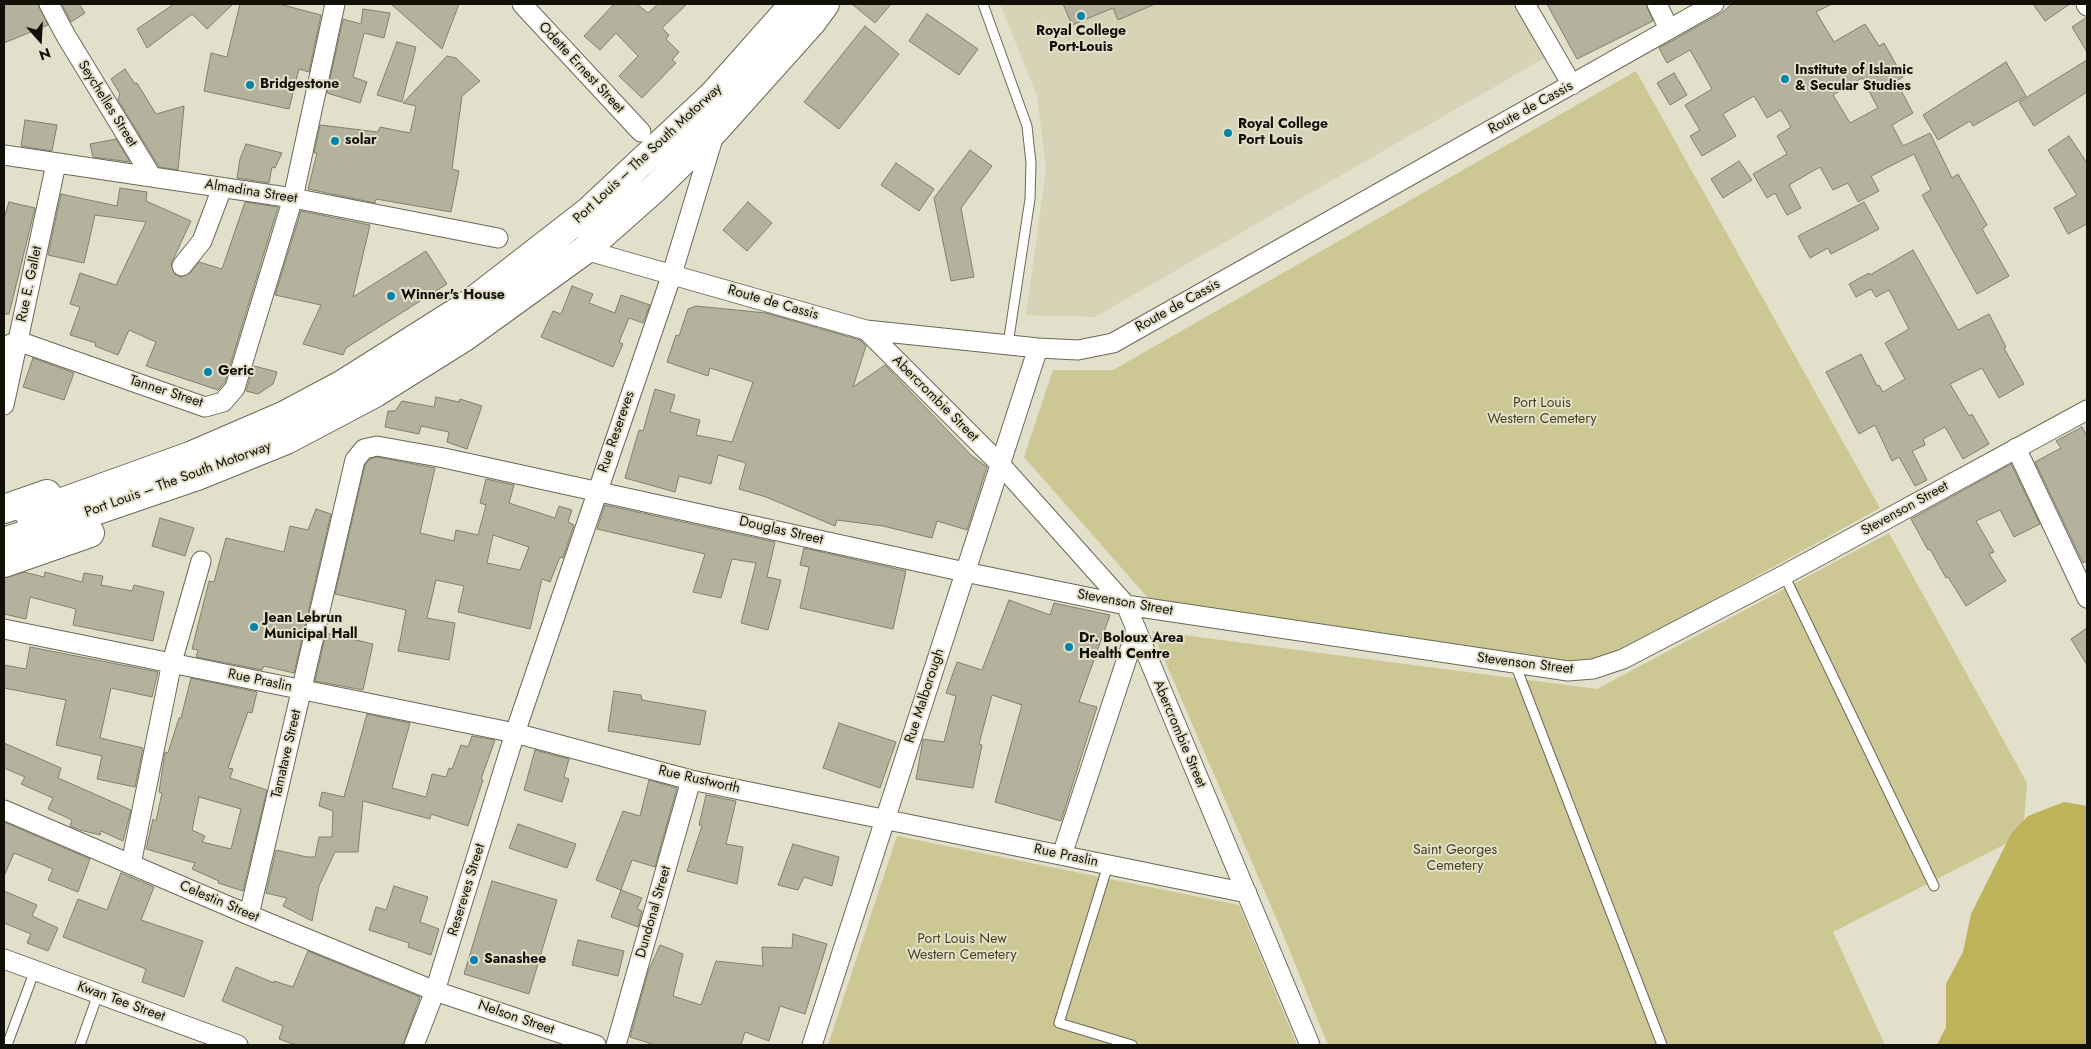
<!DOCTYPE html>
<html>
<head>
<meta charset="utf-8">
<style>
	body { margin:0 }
	#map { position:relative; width:2091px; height:1049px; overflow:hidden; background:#e2e0ca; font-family:Jost,sans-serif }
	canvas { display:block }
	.frame { position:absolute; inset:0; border:5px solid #111008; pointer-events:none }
	.north { position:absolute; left:15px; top:15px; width:50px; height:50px; -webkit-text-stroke:4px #e2e0ca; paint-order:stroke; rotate:161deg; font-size:14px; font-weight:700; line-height:20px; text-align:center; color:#111008 }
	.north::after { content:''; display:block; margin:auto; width:18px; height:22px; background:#111008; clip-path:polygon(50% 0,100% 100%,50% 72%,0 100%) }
</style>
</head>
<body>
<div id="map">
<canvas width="2091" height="1049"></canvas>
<div class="frame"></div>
<div class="north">N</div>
</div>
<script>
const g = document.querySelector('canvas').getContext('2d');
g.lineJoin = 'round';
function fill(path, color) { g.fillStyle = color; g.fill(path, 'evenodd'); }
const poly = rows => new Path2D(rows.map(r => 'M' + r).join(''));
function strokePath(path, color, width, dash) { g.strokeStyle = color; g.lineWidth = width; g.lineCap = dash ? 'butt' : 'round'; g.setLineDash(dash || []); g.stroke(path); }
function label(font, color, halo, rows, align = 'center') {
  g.font = font + ' Jost,sans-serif'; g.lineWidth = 4; g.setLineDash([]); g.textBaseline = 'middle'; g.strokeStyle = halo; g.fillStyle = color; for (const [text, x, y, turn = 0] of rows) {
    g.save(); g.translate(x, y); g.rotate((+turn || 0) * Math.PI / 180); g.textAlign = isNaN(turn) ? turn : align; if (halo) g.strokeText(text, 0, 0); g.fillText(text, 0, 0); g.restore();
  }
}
fill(poly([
	[1000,4,1525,4,1555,52,1095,317,1026,315,1046,169,1037,96]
]), '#d6d3b6');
fill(poly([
	[1636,71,1880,508,1587,670,1148,598,1024,457,1053,370,1113,370],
	[1889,533,2027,783,2023,835,1833,932,1885,1045,1328,1045,1280,927,1152,631,1597,689],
	[897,836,1239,905,1297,1045,828,1045]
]), '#cdc794');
fill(poly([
	[2064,802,2087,806,2087,1045,1937,1045,1946,1027,1946,984,1963,952,1971,914,2011,834,2028,816]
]), '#beb25b');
const building = poly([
	[4,4,38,4,48,25,4,43,4,4],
	[62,4,79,4,85,13,71,22,62,4],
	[174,4,233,4,207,29,192,14,147,48,137,29,174,4],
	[240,4,279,4,321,15,309,72,299,69,289,109,204,91,211,53,227,57,240,4],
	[391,4,459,4,442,49,391,4],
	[614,4,637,4,648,13,658,4,687,4,662,28,669,35,666,39,679,52,672,60,676,63,642,98,619,76,638,56,616,33,600,50,584,36,614,4],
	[852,4,891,4,875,23,852,4],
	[1063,4,1155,4,1118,20,1113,8,1072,25,1063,4],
	[1547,4,1646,4,1653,21,1577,59,1547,4],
	[1732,4,1832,4,1816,12,1834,42,1865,24,1879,46,1884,43,1903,77,1896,81,1913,113,1892,125,1903,146,1930,133,1952,178,1958,174,1987,225,1982,229,2009,276,1977,294,1922,195,1931,190,1914,154,1871,176,1879,191,1858,202,1848,183,1833,190,1820,167,1789,185,1801,208,1787,215,1775,193,1767,198,1753,174,1787,154,1777,136,1791,127,1781,110,1767,118,1754,96,1723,114,1736,136,1702,156,1690,136,1700,130,1685,105,1712,89,1690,50,1667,63,1659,48,1720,14,1732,4],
	[1862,78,1878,108,1850,123,1833,95,1862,78],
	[2033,4,2070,4,2045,21,2033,4],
	[363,9,390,13,384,38,364,33,353,77,367,82,360,103,327,93,343,19,361,24,363,9],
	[927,14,978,49,959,75,909,41,927,14],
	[2087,17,2087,52,2072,27,2087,17],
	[865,26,899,54,839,129,804,102,865,26],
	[397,42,416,47,402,102,377,95,397,42],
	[447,56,456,58,480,81,462,96,452,169,459,171,451,212,376,199,375,203,308,189,317,153,314,153,320,125,378,132,380,127,410,133,416,106,403,103,447,56],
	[2087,60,2087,92,2034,126,2019,102,2087,60],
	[2006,62,2026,96,1973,126,1970,121,1938,140,1923,115,2006,62],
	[125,69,135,84,137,83,156,114,184,106,178,170,159,167,118,100,120,94,111,79,125,69],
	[1674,73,1687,95,1670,105,1657,83,1674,73],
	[25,120,57,125,52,151,21,146,25,120],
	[2069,136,2087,163,2087,224,2068,234,2054,208,2077,195,2048,150,2069,136],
	[116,139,130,162,93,157,90,144,116,139],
	[246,144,282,153,275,168,272,167,269,183,237,178,240,159,246,144],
	[970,150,992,166,961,208,974,277,951,281,934,198,970,150],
	[1739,161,1752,180,1723,198,1711,179,1739,161],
	[896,163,934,189,919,211,881,185,896,163],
	[120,188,147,192,146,201,191,221,171,264,175,274,181,277,190,273,199,262,222,269,245,202,278,207,225,382,218,390,146,366,156,342,129,330,118,355,95,346,96,343,70,335,80,307,70,304,80,273,116,285,146,222,95,215,84,263,48,255,61,194,117,206,120,188],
	[9,202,35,208,9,314,4,314,4,218,9,202],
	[748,202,772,223,747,251,723,230,748,202],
	[1864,202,1879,229,1831,254,1828,248,1810,258,1798,236,1864,202],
	[301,211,370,225,353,297,426,251,447,284,346,348,343,355,303,344,321,305,275,295,301,211],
	[1913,250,1958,330,1989,314,2006,347,2004,348,2024,384,1999,398,1982,368,1950,384,1969,416,1972,414,1989,444,1963,459,1945,427,1923,439,1925,445,1912,451,1927,480,1915,486,1899,457,1892,461,1875,425,1859,434,1826,372,1861,354,1877,386,1879,385,1883,392,1905,379,1885,343,1909,329,1889,290,1876,297,1871,289,1856,297,1849,284,1869,273,1870,275,1913,250],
	[572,286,593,294,589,303,615,313,621,295,650,305,643,323,629,318,619,342,623,344,613,367,541,337,553,311,561,314,572,286],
	[696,306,766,313,860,340,866,346,853,387,885,365,972,456,987,467,967,530,937,521,932,538,883,526,837,520,835,526,766,497,739,489,746,463,718,455,711,484,679,476,675,492,625,478,639,430,643,431,655,389,675,395,670,412,700,420,696,435,732,442,753,382,710,368,708,376,667,362,676,335,679,336,688,309,696,306],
	[33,358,74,373,64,400,23,387,33,358],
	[254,366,277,372,273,384,258,394,246,391,254,366],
	[436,397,459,402,460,399,482,406,467,449,447,442,449,432,421,426,419,434,385,427,388,411,395,411,402,401,434,407,436,397],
	[2082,427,2087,436,2087,561,2083,563,2035,462,2061,448,2056,441,2082,427],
	[377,457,435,468,420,533,454,541,456,530,478,535,486,505,480,503,486,479,514,485,509,503,555,518,559,506,572,510,568,522,574,525,563,558,560,557,550,582,542,579,530,629,458,612,464,586,436,580,427,618,455,623,449,660,398,651,406,610,335,594,365,465,370,459,377,457],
	[493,535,529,547,520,570,487,563,493,535],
	[2011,464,2040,524,2014,537,2000,510,1976,521,1994,552,1989,554,2006,581,1966,606,1948,577,1946,578,1930,549,1928,550,1911,519,2011,464],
	[605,505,775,542,767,577,781,580,768,630,741,623,756,563,732,559,721,598,693,592,705,554,597,529,605,505],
	[316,509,331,514,294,673,264,666,262,670,196,657,198,650,192,649,209,581,214,582,226,538,284,552,290,526,308,530,316,509],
	[160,518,194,528,185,556,152,546,160,518],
	[804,548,906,571,893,629,800,608,809,567,800,565,804,548],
	[24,572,44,577,45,572,82,582,84,573,103,576,101,585,132,591,134,585,164,592,153,641,73,625,76,609,30,597,26,619,4,614,4,578,24,572],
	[1009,600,1050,615,1054,603,1110,615,1079,702,1097,707,1061,821,995,802,1022,705,992,695,979,744,982,745,973,788,916,779,923,739,944,742,956,696,946,693,957,662,982,670,1009,600],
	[2087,628,2087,665,2071,639,2087,628],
	[326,633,373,644,363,690,315,681,326,633],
	[30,647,158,672,152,697,111,688,100,738,143,748,135,787,97,779,102,756,56,745,66,700,4,688,4,665,26,669,30,647],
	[191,678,257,692,252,713,248,712,228,768,233,769,230,778,267,790,243,891,218,883,219,881,192,869,195,863,146,849,153,819,156,821,162,793,159,792,165,752,168,753,179,718,181,718,191,678],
	[199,797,241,809,231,849,202,842,205,836,192,830,199,797],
	[614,691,641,695,642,700,706,711,700,745,608,731,614,691],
	[367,714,410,723,392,788,426,797,432,774,446,777,449,768,452,769,461,745,468,747,472,736,495,740,481,779,483,780,468,826,431,814,430,819,363,801,358,852,335,852,319,886,312,921,283,906,287,898,266,893,276,850,307,857,315,857,319,837,332,837,333,811,319,806,322,792,344,797,367,714],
	[839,723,896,742,880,788,823,768,839,723],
	[4,743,61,768,58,778,131,810,123,841,101,831,100,835,80,830,70,826,72,820,48,809,53,798,21,784,25,777,4,768,4,743],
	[535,750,569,759,564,777,569,779,562,802,524,790,535,750],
	[649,780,677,788,655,867,632,860,621,890,596,880,623,811,640,816,649,780],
	[706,795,736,801,726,844,743,847,737,884,687,871,702,826,699,825,706,795],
	[4,822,90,859,78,892,48,880,53,869,14,853,4,876,4,822],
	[518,824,576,844,567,868,509,848,518,824],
	[793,844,839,857,832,886,804,877,798,890,778,885,793,844],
	[121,873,154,887,141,920,203,941,184,997,142,982,146,969,63,937,78,899,107,910,121,873],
	[492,881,557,900,529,994,464,974,492,881],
	[394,886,428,897,420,922,439,929,431,955,408,947,409,943,369,930,376,907,386,910,394,886],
	[621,890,642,898,637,909,642,911,638,927,611,917,621,890],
	[4,891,37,905,32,916,58,928,48,951,27,943,31,934,4,923,4,891],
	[793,934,827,944,805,1014,780,1006,769,1041,745,1032,741,1045,655,1045,630,1037,648,972,660,945,683,954,673,996,701,1005,716,961,763,966,762,947,792,948,793,934],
	[578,940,624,951,618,976,572,965,578,940],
	[308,951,420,997,403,1045,296,1045,279,1039,283,1026,222,1001,236,967,274,983,274,981,293,987,308,951]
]);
fill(building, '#b4b29d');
strokePath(building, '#82806c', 1);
const service = poly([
	[983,4,1027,126,1031,163,1030,199,1008,344],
	[1784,575,1934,886],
	[1515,664,1662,1045],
	[1108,865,1059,1023,1132,1045],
	[7,1045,35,970],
	[80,1045,98,994]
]);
const minor = poly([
	[49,4,66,36,152,177],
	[522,4,641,132],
	[1525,4,1572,85],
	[1657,4,1669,29],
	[2086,4,2087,6],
	[4,155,293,198,498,238],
	[585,250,866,330,1038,348,1078,350,1113,343,1714,4],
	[182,266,202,241,222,188],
	[866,330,1000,464,1126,605,1310,1045],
	[4,347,18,341,205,407,223,402,235,388,293,198,335,4],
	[4,405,56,164],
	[2016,448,2087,598],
	[4,629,515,733,691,780,1247,893],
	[4,810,249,915,435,991,596,1045],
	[1062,855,1136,631],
	[131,864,172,662,201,561],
	[249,915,355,460,364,449,377,446,444,458,965,572,1126,605,1568,671,1593,669,1623,659,1784,575,2087,410],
	[4,959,238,1045],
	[414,1045,435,991,515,733,672,274,715,132],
	[616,1045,691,780],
	[812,1045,1038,348]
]);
const trunk = poly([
	[4,509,47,494],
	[29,514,190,456,285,415,343,384,468,305,589,211,713,95,794,4],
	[4,542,197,476,286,440,375,393,463,338,585,250,655,188,715,130,811,23,825,4],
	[4,563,90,533]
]);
strokePath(service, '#6b6956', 11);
strokePath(minor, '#6b6956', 21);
strokePath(trunk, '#6b6956', 30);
strokePath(service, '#fff', 9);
strokePath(minor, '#fff', 19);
strokePath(trunk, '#fff', 28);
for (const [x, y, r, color] of [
	[1081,16,5,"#0084a7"],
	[1785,79,5,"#0084a7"],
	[250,85,5,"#0084a7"],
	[1228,133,5,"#0084a7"],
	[335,141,5,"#0084a7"],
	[391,296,5,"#0084a7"],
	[208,372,5,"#0084a7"],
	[254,627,5,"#0084a7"],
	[1069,647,5,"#0084a7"],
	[474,960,5,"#0084a7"]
]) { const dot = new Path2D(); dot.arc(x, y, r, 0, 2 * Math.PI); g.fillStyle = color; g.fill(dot); strokePath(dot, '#e2e0ca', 2); }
label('bold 14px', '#111008', '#e2e0ca', [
	["Royal College",1081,32,"center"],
	["Port-Louis",1081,48,"center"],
	["Institute of Islamic",1795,71],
	["& Secular Studies",1795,87],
	["Bridgestone",260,85],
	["Royal College",1238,125],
	["Port Louis",1238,141],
	["solar",345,141],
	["Winner's House",401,296],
	["Geric",218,372],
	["Jean Lebrun",264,619],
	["Municipal Hall",264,635],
	["Dr. Boloux Area",1079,639],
	["Health Centre",1079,655],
	["Sanashee",484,960]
], 'left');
label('14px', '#111008', '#e2e0ca', [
	["Odette Ernest Street",581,68,47],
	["Seychelles Street",107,104,58],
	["Route de Cassis",1531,108,-29],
	["Port Louis – The South Motorway",648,154,-43],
	["Almadina Street",251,192,9],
	["Rue E. Gallet",30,284,-78],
	["Route de Cassis",773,303,16],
	["Route de Cassis",1178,306,-29],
	["Tanner Street",166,392,18],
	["Abercrombie Street",935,399,45],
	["Rue Resereves",617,432,-71],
	["Port Louis – The South Motorway",178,480,-20],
	["Stevenson Street",1905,509,-29],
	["Douglas Street",781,531,13],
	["Stevenson Street",1125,603,10],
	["Stevenson Street",1525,664,7],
	["Rue Praslin",260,681,12],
	["Rue Malborough",925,696,-72],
	["Abercrombie Street",1179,734,67],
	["Tamatave Street",287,754,-77],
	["Rue Rustworth",699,780,13],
	["Rue Praslin",1066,856,12],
	["Resereves Street",467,890,-73],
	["Celestin Street",219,902,23],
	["Dundonal Street",654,912,-74],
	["Kwan Tee Street",121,1002,20],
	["Nelson Street",516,1018,19]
]);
label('14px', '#48431e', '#e2e0ca', [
	["Port Louis",1542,404],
	["Western Cemetery",1542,420],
	["Saint Georges",1455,851],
	["Cemetery",1455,867],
	["Port Louis New",962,940],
	["Western Cemetery",962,956]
]);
</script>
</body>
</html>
